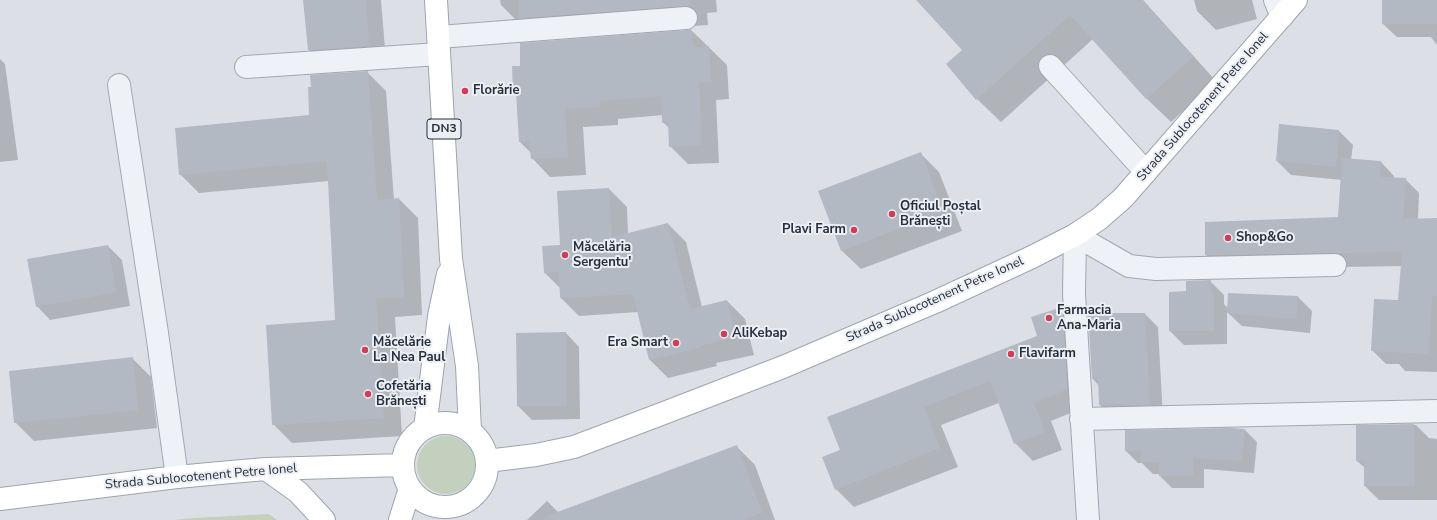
<!DOCTYPE html>
<html>
<head>
<meta charset="utf-8">
<style>
	body { margin:0 }
	canvas { display:block; background:#dce0e6 }
</style>
</head>
<body>
<canvas width="1437" height="520"></canvas>
<script>
const g = document.querySelector('canvas').getContext('2d');
g.lineJoin = 'round';
function fill(path, color) { g.fillStyle = color; g.fill(path, 'evenodd'); }
const poly = rows => new Path2D(rows.map(r => 'M' + r).join(''));
function strokePath(path, color, width, dash) { g.strokeStyle = color; g.lineWidth = width; g.lineCap = dash ? 'butt' : 'round'; g.setLineDash(dash || []); g.stroke(path); }
function label(font, color, halo, rows, align = 'center') {
  g.font = font + ' "Nunito Sans",sans-serif'; g.lineWidth = 4; g.setLineDash([]); g.textBaseline = 'middle'; g.strokeStyle = halo; g.fillStyle = color; for (const [text, x, y, turn = 0] of rows) {
    g.save(); g.translate(x, y); g.rotate((+turn || 0) * Math.PI / 180); g.textAlign = isNaN(turn) ? turn : align; if (halo) g.strokeText(text, 0, 0); g.fillText(text, 0, 0); g.restore();
  }
}
fill(poly([
	'417 465a29 29 0 1 1 58 0a29 29 0 1 1-58 0Z',
	[269,514,277,520,173,520,194,518]
]), '#c2d0bd');
fill(poly([
	[304,0,381,0,386,61,326,67,309,50],
	[500,0,716,0,717,12,707,13,708,25,533,37,501,5],
	[927,0,1143,0,1216,81,1171,122,1147,99,1093,39,1001,122,977,99,963,50],
	[1194,0,1252,0,1257,19,1216,30,1197,11],
	[1383,0,1437,0,1437,45,1431,37,1397,37,1383,24],
	[691,30,727,65,729,99,716,100,719,163,688,164,670,146,669,128,663,122,663,115,618,119,618,125,583,127,586,175,550,177,532,158,531,153,520,142,517,95,514,93,521,67],
	[0,59,5,64,18,160,0,162],
	[367,72,386,91,394,200,399,199,418,218,422,315,395,317,402,436,292,443,273,424,336,321,329,181,199,193,180,174,310,116],
	[1280,125,1339,131,1353,145,1351,160,1381,162,1394,176,1394,179,1405,179,1419,193,1418,220,1437,219,1437,372,1405,371,1399,364,1386,364,1372,350,1399,301,1402,266,1220,269,1206,255,1339,218,1342,180,1291,175,1277,161],
	[920,153,939,172,962,231,861,269,842,251],
	[609,189,627,207,628,234,668,224,686,242,702,307,727,301,745,319,754,355,716,363,717,366,668,378,650,360,638,312,579,316,561,298,561,289,545,273,561,246],
	[108,246,122,260,130,306,50,320,37,306],
	[1210,281,1224,295,1224,304,1228,308,1298,297,1312,311,1310,333,1242,326,1227,312,1227,344,1184,345,1170,331,1187,292],
	[1058,309,1076,328,1085,407,1051,421,1062,450,1033,461,1015,443,999,403,941,425,958,467,854,507,836,489,842,451,1038,336],
	[1089,314,1145,314,1158,327,1163,418,1114,418,1100,405,1099,386,1093,379],
	[566,333,579,347,580,419,532,420,518,406],
	[132,358,151,377,157,428,34,441,15,422],
	[1416,425,1429,438,1437,439,1437,500,1379,500,1365,486,1365,468,1357,461,1357,426],
	[1245,430,1257,442,1254,473,1204,469,1204,488,1172,488,1160,476,1160,474,1153,474,1142,463,1138,463,1126,451],
	[737,447,755,465,775,520,527,520,547,501,559,513]
]), '#0003');
fill(poly([
	[303,0,366,0,369,45,366,45,366,46,308,50],
	[519,0,689,0,690,6,685,6,519,18],
	[916,0,1142,0,1193,57,1146,99,1070,15,976,100,946,64,962,50],
	[1382,0,1437,0,1437,24,1382,24],
	[691,29,693,47,709,46,711,82,699,82,702,145,669,147,668,122,662,123,661,96,600,101,600,107,565,109,568,157,531,159,529,141,519,142,516,93,513,93,512,66,520,66,520,43,687,30],
	[368,71,377,200,399,198,404,297,376,298,384,418,272,425,266,325,335,320,327,161,179,175,175,128,309,115,308,87,311,87,310,75],
	[1279,124,1339,130,1336,167,1276,161],
	[921,152,943,212,841,251,818,191],
	[1342,158,1381,161,1380,177,1406,178,1403,219,1437,218,1437,296,1432,295,1429,354,1371,351,1374,299,1398,300,1402,252,1205,255,1205,222,1338,217],
	[609,188,612,237,668,223,690,309,727,300,736,337,699,346,699,348,649,360,633,294,560,298,559,272,544,273,542,246,560,245,557,191],
	[108,245,116,292,36,307,27,259],
	[1211,280,1211,292,1214,292,1214,331,1169,331,1169,292,1186,291,1186,281],
	[1228,293,1298,296,1296,319,1227,313],
	[1059,308,1060,314,1063,314,1067,389,1034,403,1045,432,1014,444,990,381,924,407,940,448,835,490,822,457,840,450,827,417,1037,336,1031,317],
	[1088,313,1145,313,1150,405,1126,405,1126,404,1099,405,1098,377,1092,379],
	[566,332,567,406,517,406,516,333],
	[133,357,138,410,14,423,9,371],
	[1414,424,1415,486,1364,486,1364,461,1356,461,1356,425],
	[1231,428,1245,429,1242,461,1193,458,1193,476,1159,476,1159,462,1140,462,1141,451,1125,451,1125,430],
	[737,445,762,513,742,520,545,520,544,517]
]), '#b3b9c3');
const minor = poly([
	[1275,0,1282,17],
	[439,37,686,18],
	[1050,66,1146,172],
	[246,67,439,54],
	[119,85,157,333,177,477],
	[1081,419,1437,411],
	[1088,520,1074,294,1075,235,1129,266,1156,269,1335,265]
]);
const major = poly([
	[436,0,451,259,467,366,470,431],
	'403 465a42 42 0 1 1 84 0a42 42 0 1 1-84 0Z',
	[425,428,439,316,448,274],
	[487,461,536,455,574,447,664,413,783,367,935,302,1032,257,1075,235,1099,219,1123,198,1296,0],
	[266,469,298,492,324,520],
	[0,499,177,477,231,472,266,469,403,465],
	[400,520,410,488]
]);
strokePath(minor, '#a2a7b0', 24);
strokePath(major, '#9ba5b2', 24);
strokePath(minor, '#eef1f5', 22);
strokePath(major, '#fff', 22);
for (const [x, y, r, color] of [
	[465,91,4,"#cf3d57"],
	[892,214,4,"#cf3d57"],
	[854,230,4,"#cf3d57"],
	[1228,238,4,"#cf3d57"],
	[565,255,4,"#cf3d57"],
	[1049,318,4,"#cf3d57"],
	[724,334,4,"#cf3d57"],
	[676,343,4,"#cf3d57"],
	[365,350,4,"#cf3d57"],
	[1011,354,4,"#cf3d57"],
	[368,394,4,"#cf3d57"]
]) { const dot = new Path2D(); dot.arc(x, y, r, 0, 2 * Math.PI); g.fillStyle = color; g.fill(dot); strokePath(dot, '#ebeff4', 1.5); }
for (const [x, y, w] of [
	[444,129,34]
]) { const box = new Path2D(); box.roundRect(x - w / 2, y - 10, w, 20, 3); g.fillStyle = '#ebeff4'; g.fill(box); strokePath(box, '#262f3d', 1); }
label('bold 12px', '#262f3d', null, [
	["DN3",444,129]
]);
label('bold 13px', '#262f3d', '#ebeff4', [
	["Florărie",473,91],
	["Oficiul Poștal",900,207],
	["Brănești",900,222],
	["Plavi Farm",846,230,"right"],
	["Shop&Go",1236,238],
	["Măcelăria",573,248],
	["Sergentu'",573,263],
	["Farmacia",1057,311],
	["Ana-Maria",1057,326],
	["AliKebap",732,334],
	["Măcelărie",373,343],
	["La Nea Paul",373,358],
	["Era Smart",668,343,"right"],
	["Flavifarm",1019,354],
	["Cofetăria",376,387],
	["Brănești",376,402]
], 'left');
label('13px', '#262f3d', '#ebeff4', [
	["Strada Sublocotenent Petre Ionel",1203,107,-49],
	["Strada Sublocotenent Petre Ionel",935,300,-24],
	["Strada Sublocotenent Petre Ionel",201,477,-5]
]);
</script>
</body>
</html>
